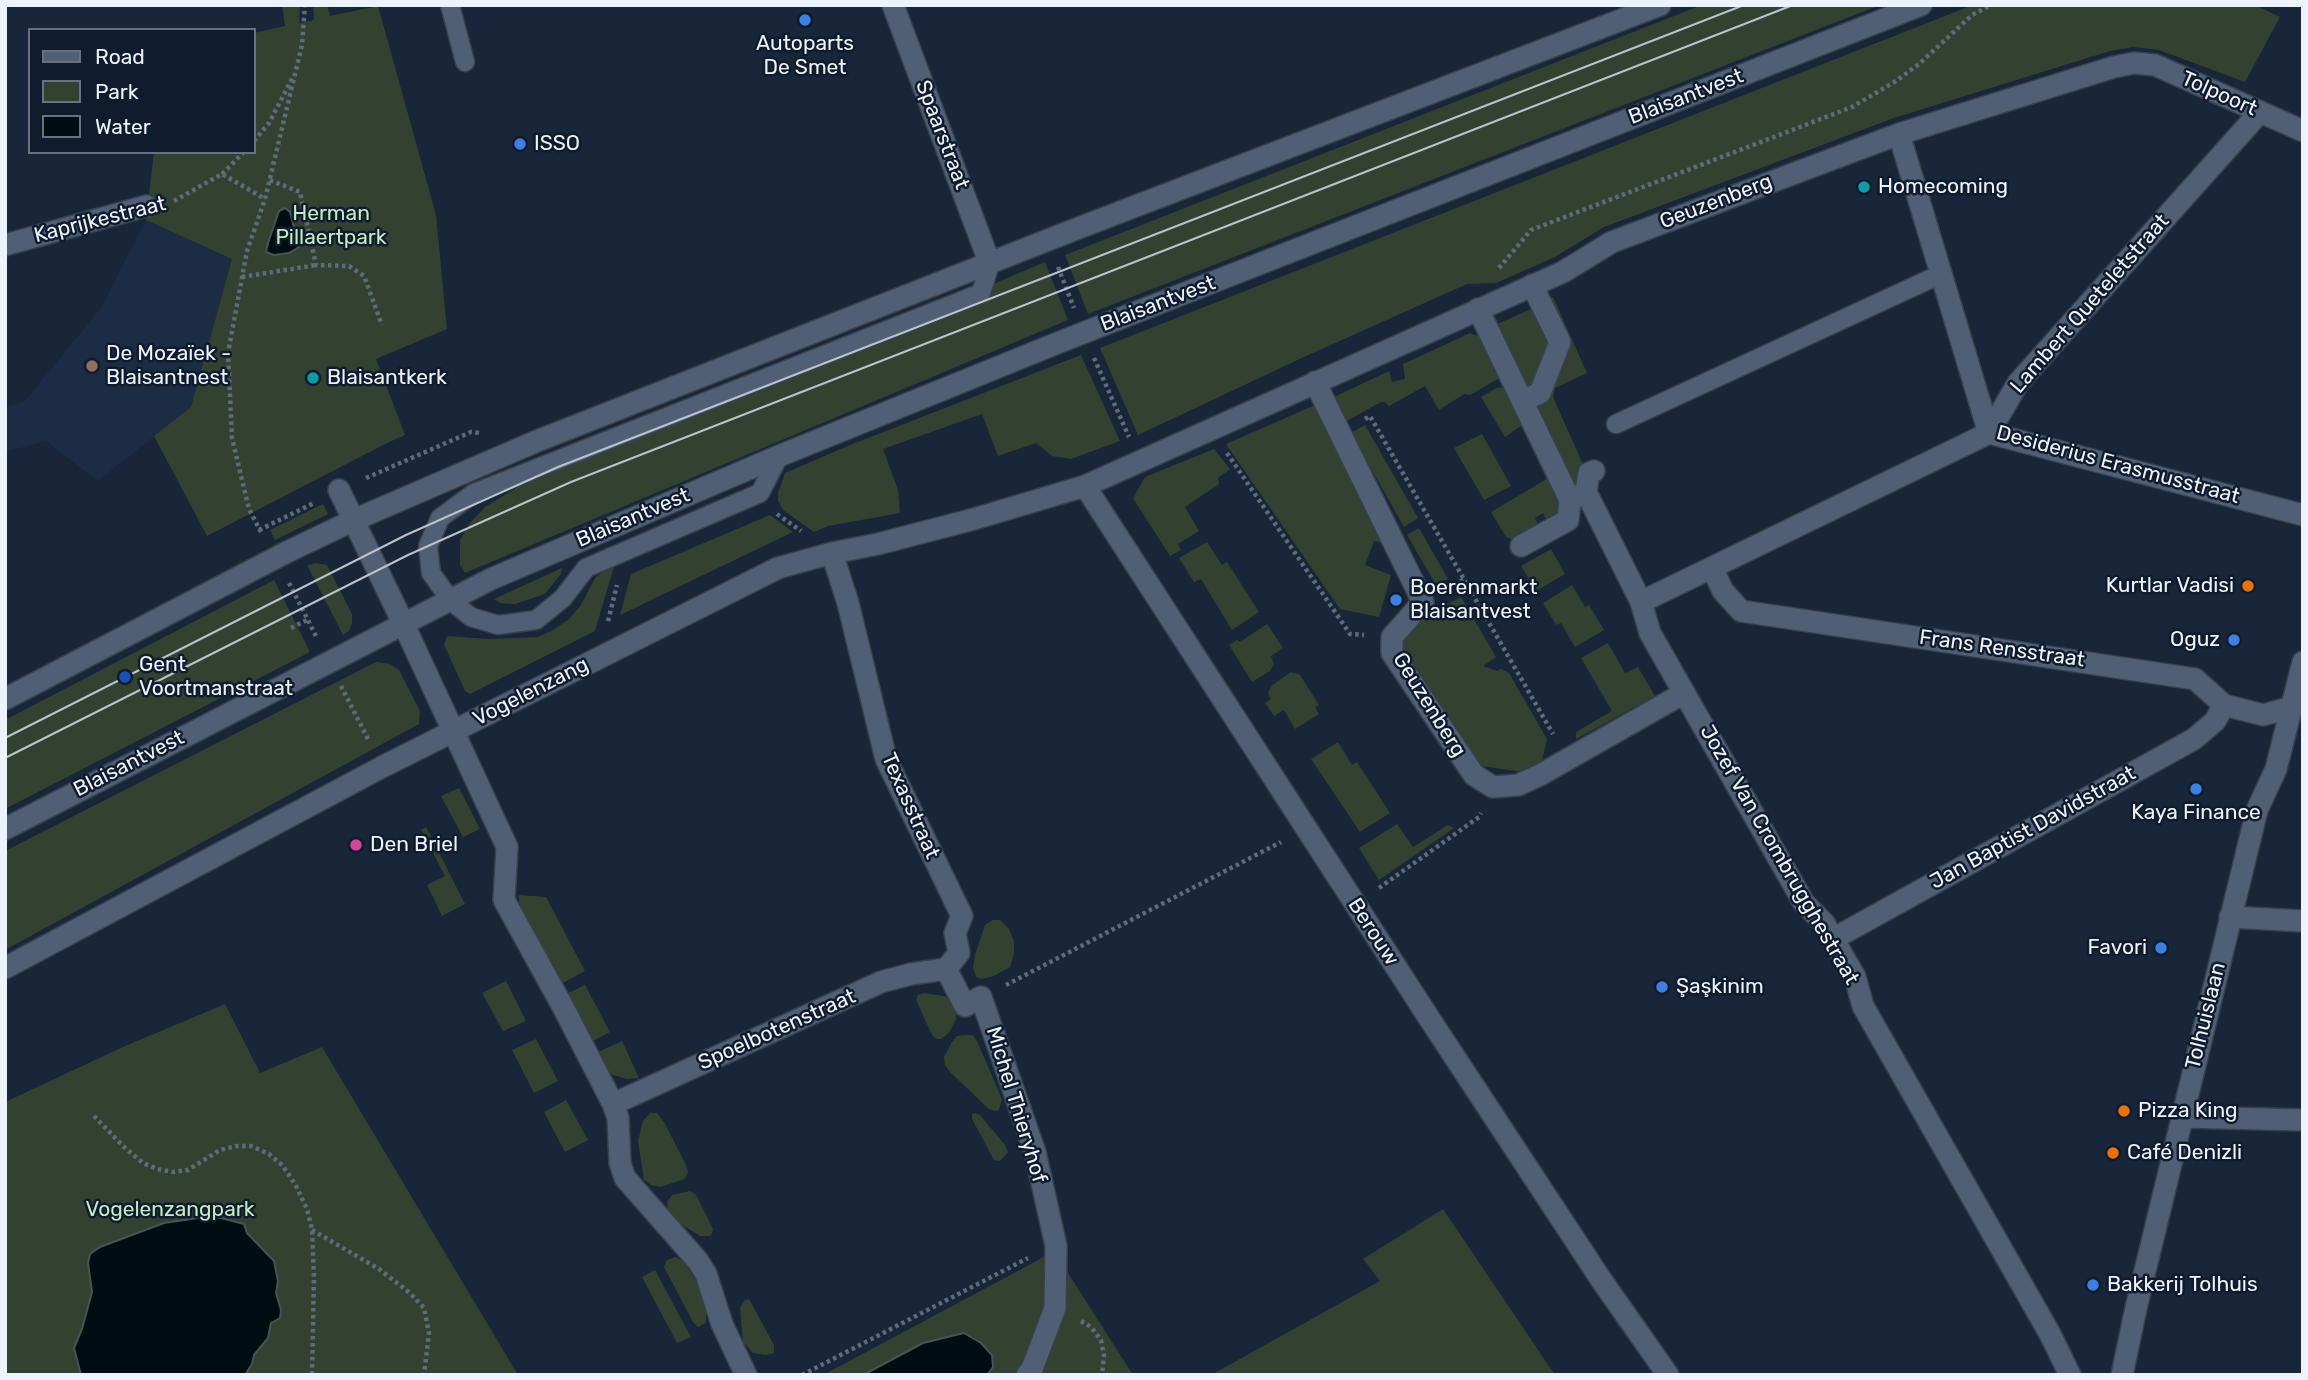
<!DOCTYPE html>
<html>
<head>
<meta charset="utf-8">
<style>
	body { margin:0 }
	#map { position:relative; width:2308px; height:1380px; overflow:hidden; background:#192538; font-family:Rubik,sans-serif }
	canvas { display:block }
	.frame { position:absolute; inset:0; border:7px solid #ecf3fd; pointer-events:none }
	.legend { position:absolute; left:28px; top:28px; width:228px; height:126px; box-sizing:border-box; background:#101b2e; border:2px solid #687181; margin:0; padding:9px 12px; list-style:none; font-size:21px; color:#ecf3fd }
	.legend li { display:flex; align-items:center; gap:14px; height:35px }
	.legend b { width:35px; border:2px solid #687181 }
</style>
</head>
<body>
<div id="map">
<canvas width="2308" height="1380"></canvas>
<div class="frame"></div>
<ul class="legend">
<li><b style="height:9px;background:#515f75"></b>Road</li>
<li><b style="height:19px;background:#334230"></b>Park</li>
<li><b style="height:19px;background:#000e11"></b>Water</li>
</ul>
</div>
<script>
const g = document.querySelector('canvas').getContext('2d');
g.lineJoin = 'round';
function fill(path, color) { g.fillStyle = color; g.fill(path, 'evenodd'); }
const poly = rows => new Path2D(rows.map(r => 'M' + r).join(''));
function strokePath(path, color, width, dash) { g.strokeStyle = color; g.lineWidth = width; g.lineCap = dash ? 'butt' : 'round'; g.setLineDash(dash || []); g.stroke(path); }
function label(font, color, halo, rows, align = 'center') {
  g.font = font + ' Rubik,sans-serif'; g.lineWidth = 5; g.setLineDash([]); g.textBaseline = 'middle'; g.strokeStyle = halo; g.fillStyle = color; for (const [text, x, y, turn = 0] of rows) {
    g.save(); g.translate(x, y); g.rotate((+turn || 0) * Math.PI / 180); g.textAlign = isNaN(turn) ? turn : align; if (halo) g.strokeText(text, 0, 0); g.fillText(text, 0, 0); g.restore();
  }
}
fill(poly([
	[146,220,232,259,191,407,98,481,46,441,5,452,5,407,24,402,101,308]
]), '#1d2c45');
fill(poly([
	[282,5,300,5,299,23,314,20,313,5,327,5,330,16,378,6,436,215,447,329,376,359,405,435,387,443,207,536,154,436,191,407,232,259,146,220,154,152,254,152,254,33,285,26],
	[1702,5,1880,5,1088,314,1065,255],
	[1973,5,2255,5,2280,17,2245,82,2159,50,2133,47,2110,51,1894,118,1604,227,1555,257,1496,283,1467,284,1304,357,1138,435,1100,348],
	[1045,262,1068,320,465,573,460,565,460,540,469,524,485,507,524,483],
	[1553,297,1587,373,1555,388,1553,397,1585,469,1580,484,1573,488,1530,404,1565,344,1546,300],
	[1538,306,1549,344,1535,390,1524,394,1495,325],
	[1470,333,1478,336,1483,340,1501,377,1470,395,1464,394,1439,410,1425,386,1389,406,1385,402,1381,402,1345,422,1332,398,1389,371,1392,382,1405,379,1403,364],
	[1081,355,1120,441,1071,459,1052,456,1036,443,998,456,982,414,883,449,898,490,900,513,828,526,814,532,783,510,778,501,778,493,785,473,850,445],
	[1505,387,1524,424,1505,437,1481,397,1497,388],
	[1315,405,1357,494,1384,543,1374,541,1365,565,1391,575,1379,617,1340,609,1226,444],
	[1365,425,1418,518,1404,527,1351,433],
	[1482,434,1511,486,1484,500,1454,448],
	[1214,449,1230,469,1218,478,1219,484,1185,507,1199,531,1178,544,1181,550,1170,556,1133,498,1145,477],
	[1548,478,1563,508,1561,515,1548,523,1543,513,1535,518,1538,524,1536,531,1517,541,1506,537,1491,512],
	[323,504,328,514,275,540,270,530],
	[770,515,793,532,620,615,631,574],
	[1419,528,1448,579,1436,585,1407,535],
	[1207,542,1222,565,1227,562,1259,612,1232,630,1201,579,1194,582,1179,558],
	[1551,549,1565,574,1536,591,1521,566],
	[316,563,327,565,352,614,352,623,349,631,343,635,307,565],
	[615,563,595,631,470,694,465,691,444,645,447,636,488,639,538,637,553,630,569,619,581,605,595,578],
	[562,568,561,574,545,594,515,604,500,603,494,599],
	[274,580,310,652,5,809,5,720],
	[1572,585,1585,607,1589,605,1604,630,1575,647,1561,623,1556,625,1543,603],
	[1461,597,1496,657,1483,666,1497,671,1501,669,1509,673,1547,739,1542,761,1522,772,1482,766,1401,646,1405,627],
	[1267,624,1283,648,1271,656,1274,664,1270,671,1252,682,1229,645,1237,640,1240,642],
	[1608,643,1625,673,1638,667,1655,696,1576,739,1576,732,1612,711,1581,658],
	[376,662,390,664,399,670,420,711,419,724,5,950,5,851],
	[1291,672,1300,675,1319,705,1315,707,1319,714,1295,729,1284,710,1274,716,1265,703,1271,699,1268,694,1271,686],
	[1338,742,1352,765,1357,762,1390,813,1360,832,1311,759],
	[459,788,480,829,463,837,441,796],
	[1397,824,1413,847,1448,825,1454,828,1379,880,1359,848],
	[426,827,465,904,442,916,427,885,445,876,421,830],
	[519,895,546,897,585,971,559,985,519,910],
	[993,920,1000,920,1009,929,1014,941,1014,954,1010,967,994,976,982,979,976,977,973,967,975,955,985,925],
	[506,981,526,1021,503,1031,482,993],
	[585,985,610,1032,589,1043,564,995],
	[924,993,944,996,953,1000,956,1008,956,1019,949,1033,941,1039,937,1039,932,1035,916,1000,918,995],
	[225,1004,260,1073,322,1047,518,1375,5,1375,5,1102,123,1047],
	[964,1035,973,1035,977,1041,1002,1099,999,1110,995,1111,989,1109,950,1072,945,1065,944,1057,952,1042,957,1036],
	[536,1039,558,1081,534,1093,512,1050],
	[622,1041,639,1078,627,1079,613,1075,602,1068,596,1053],
	[566,1100,588,1140,565,1152,544,1112],
	[650,1113,657,1113,664,1122,685,1163,688,1172,685,1179,660,1187,651,1185,644,1180,638,1141,643,1121],
	[975,1113,980,1115,1005,1145,1008,1152,1000,1161,994,1160,972,1119,972,1114],
	[690,1191,696,1195,713,1229,711,1236,700,1236,679,1223,668,1209,667,1202,672,1195],
	[1443,1209,1555,1375,1211,1375,1380,1281,1363,1259],
	[1054,1251,1133,1375,823,1375,1029,1265],
	[676,1257,685,1263,699,1286,706,1311,706,1323,698,1327,693,1322,664,1267,667,1260],
	[655,1270,691,1337,677,1343,642,1277],
	[749,1299,774,1345,774,1353,766,1355,753,1353,743,1342,740,1308,745,1300]
]), '#334230');
const water = poly([
	[285,208,290,212,299,247,289,253,274,255,266,252,268,243,279,211,285,208],
	[198,1218,221,1218,244,1224,247,1233,274,1261,278,1281,276,1293,281,1310,280,1318,271,1323,268,1338,254,1355,252,1364,245,1375,81,1375,74,1348,82,1329,92,1292,88,1263,90,1254,100,1247,164,1223,198,1218],
	[964,1333,981,1343,992,1355,993,1367,987,1375,863,1375,923,1343,964,1333]
]);
fill(water, '#000e11');
strokePath(water, '#475358', 2);
const service = poly([
	[450,5,465,62],
	[1616,424,1941,274],
	[779,456,760,493,586,568,563,598,536,620,498,625,471,617,451,601,431,573,428,546,440,518,474,493,981,293,990,264]
]);
const pedestrian = poly([
	[1478,309,1570,500,1586,492,1598,516],
	[1315,382,1423,602,1392,637,1392,653,1474,775,1493,787,1518,785,1540,775,1684,693],
	[1522,401,1540,393,1560,342,1532,285],
	[1586,492,1589,473,1594,471],
	[1521,546,1568,520,1570,500]
]);
const minor = poly([
	[893,5,990,264],
	[1899,134,1989,433,2303,515],
	[5,245,146,206],
	[1085,486,1429,1018,1602,1281,1668,1375],
	[1598,516,1641,602,1650,633,1804,903,1824,923,1855,977,1863,1006,2050,1334,2070,1375],
	[832,553,848,603,886,759,962,916,955,933,959,953,946,969],
	[1712,568,1723,591,1741,611,2195,679,2224,705,2263,715,2303,704],
	[1641,602,1989,433,2018,383,2260,112],
	[404,625,507,847,504,900,563,1007,613,1104,618,1118,620,1163,625,1178,698,1261,706,1274,722,1324,746,1375],
	[2230,917,2303,921],
	[1833,939,2194,739,2215,721,2224,705],
	[5,968,382,767,778,568,832,553,878,544,974,519,1085,486,1563,272,1612,242,1899,134,2114,67,2134,63,2155,65,2303,131],
	[946,969,965,1006,981,997,1035,1152,1056,1246,1055,1308,1032,1369,1027,1375],
	[613,1104,881,982,911,974,946,969],
	[2182,1117,2303,1120]
]);
const tertiary = poly([
	[2122,1375,2136,1308,2257,810,2276,769,2303,662]
]);
const secondary = poly([
	[339,490,404,625],
	[5,699,287,552,354,520,537,441,1076,229,1660,5],
	[5,829,491,579,779,456,1060,342,1921,5]
]);
strokePath(service, '#374050', 21);
strokePath(pedestrian, '#374050', 24);
strokePath(minor, '#374050', 24);
strokePath(tertiary, '#374050', 24);
strokePath(secondary, '#374050', 24);
strokePath(poly([
	[254,141,269,123,293,77],
	[222,174,244,152],
	[270,180,300,192,316,265,349,266,364,276,382,325],
	[174,201,222,174,265,199],
	[1058,267,1074,308],
	[1499,268,1531,230,1852,107,1896,81,1919,64,1972,15,1991,5],
	[242,277,316,265],
	[1094,358,1129,437],
	[1365,419,1370,416,1553,734],
	[1227,453,1350,634,1364,635],
	[366,478,471,432,480,433],
	[777,514,801,531],
	[259,530,314,503],
	[261,532,249,509,232,438,228,353,247,251,265,199,302,45,305,5],
	[289,583,317,638],
	[1448,588,1464,579],
	[608,621,617,585],
	[291,628,307,620],
	[341,686,369,741],
	[1379,888,1479,817,1481,813],
	[1006,985,1281,842],
	[94,1116,124,1147,143,1163,157,1169,173,1172,188,1170,220,1150,237,1146,251,1146,269,1154,282,1165,295,1184,307,1209,312,1229,314,1277,312,1375],
	[312,1230,379,1269,410,1293,424,1308,429,1333,424,1375],
	[1081,1321,1091,1327,1101,1340,1104,1356,1102,1375],
	[802,1375,1028,1258]
]), '#5f6a7a', 4.5, [3.5, 3.5]);
strokePath(service, '#515f75', 18);
strokePath(pedestrian, '#515f75', 21);
strokePath(minor, '#515f75', 21);
strokePath(tertiary, '#515f75', 21);
strokePath(secondary, '#515f75', 21);
strokePath(poly([
	[5,738,406,535,558,467,1744,5],
	[5,758,408,555,571,482,1793,5]
]), '#bac2ce', 2);
for (const [x, y, r, color] of [
	[805,20,7,"#3f7fe0"],
	[520,144,7,"#3f7fe0"],
	[1864,187,7,"#0f9aa8"],
	[92,366,7,"#8d6e63"],
	[313,378,7,"#0f9aa8"],
	[2248,586,7,"#e8710a"],
	[1396,600,7,"#3f7fe0"],
	[2234,640,7,"#3f7fe0"],
	[125,677,7,"#1a4fb4"],
	[2196,789,7,"#3f7fe0"],
	[356,845,7,"#d1479c"],
	[2161,948,7,"#3f7fe0"],
	[1662,987,7,"#3f7fe0"],
	[2124,1111,7,"#e8710a"],
	[2113,1153,7,"#e8710a"],
	[2093,1285,7,"#3f7fe0"]
]) { const dot = new Path2D(); dot.arc(x, y, r, 0, 2 * Math.PI); g.fillStyle = color; g.fill(dot); strokePath(dot, '#101b2e', 2.5); }
label('21px', '#ecf3fd', '#101b2e', [
	["Autoparts",805,44,"center"],
	["De Smet",805,68,"center"],
	["ISSO",534,144],
	["Homecoming",1878,187],
	["De Mozaïek -",106,354],
	["Blaisantnest",106,378],
	["Blaisantkerk",327,378],
	["Kurtlar Vadisi",2234,586,"right"],
	["Boerenmarkt",1410,588],
	["Blaisantvest",1410,612],
	["Oguz",2220,640,"right"],
	["Gent",139,665],
	["Voortmanstraat",139,689],
	["Kaya Finance",2196,813,"center"],
	["Den Briel",370,845],
	["Favori",2147,948,"right"],
	["Şaşkinim",1676,987],
	["Pizza King",2138,1111],
	["Café Denizli",2127,1153],
	["Bakkerij Tolhuis",2107,1285]
], 'left');
label('21px', '#ecf3fd', '#101b2e', [
	["Tolpoort",2219,94,24],
	["Blaisantvest",1686,97,-21],
	["Spaarstraat",942,135,69],
	["Geuzenberg",1716,202,-21],
	["Kaprijkestraat",100,220,-14],
	["Blaisantvest",1158,304,-21],
	["Lambert Queteletstraat",2090,304,-49],
	["Desiderius Erasmusstraat",2118,465,15],
	["Blaisantvest",633,518,-23],
	["Frans Rensstraat",2002,649,8],
	["Vogelenzang",531,692,-27],
	["Geuzenberg",1429,705,58],
	["Blaisantvest",129,764,-27],
	["Texasstraat",910,806,66],
	["Jan Baptist Davidstraat",2033,828,-29],
	["Jozef Van Crombrugghestraat",1779,855,60],
	["Berouw",1373,932,57],
	["Tolhuislaan",2206,1016,-76],
	["Spoelbotenstraat",777,1030,-24],
	["Michel Thieryhof",1016,1105,73]
]);
label('21px', '#c5ecbd', '#101b2e', [
	["Herman",331,214],
	["Pillaertpark",331,238],
	["Vogelenzangpark",170,1210]
]);
</script>
</body>
</html>
